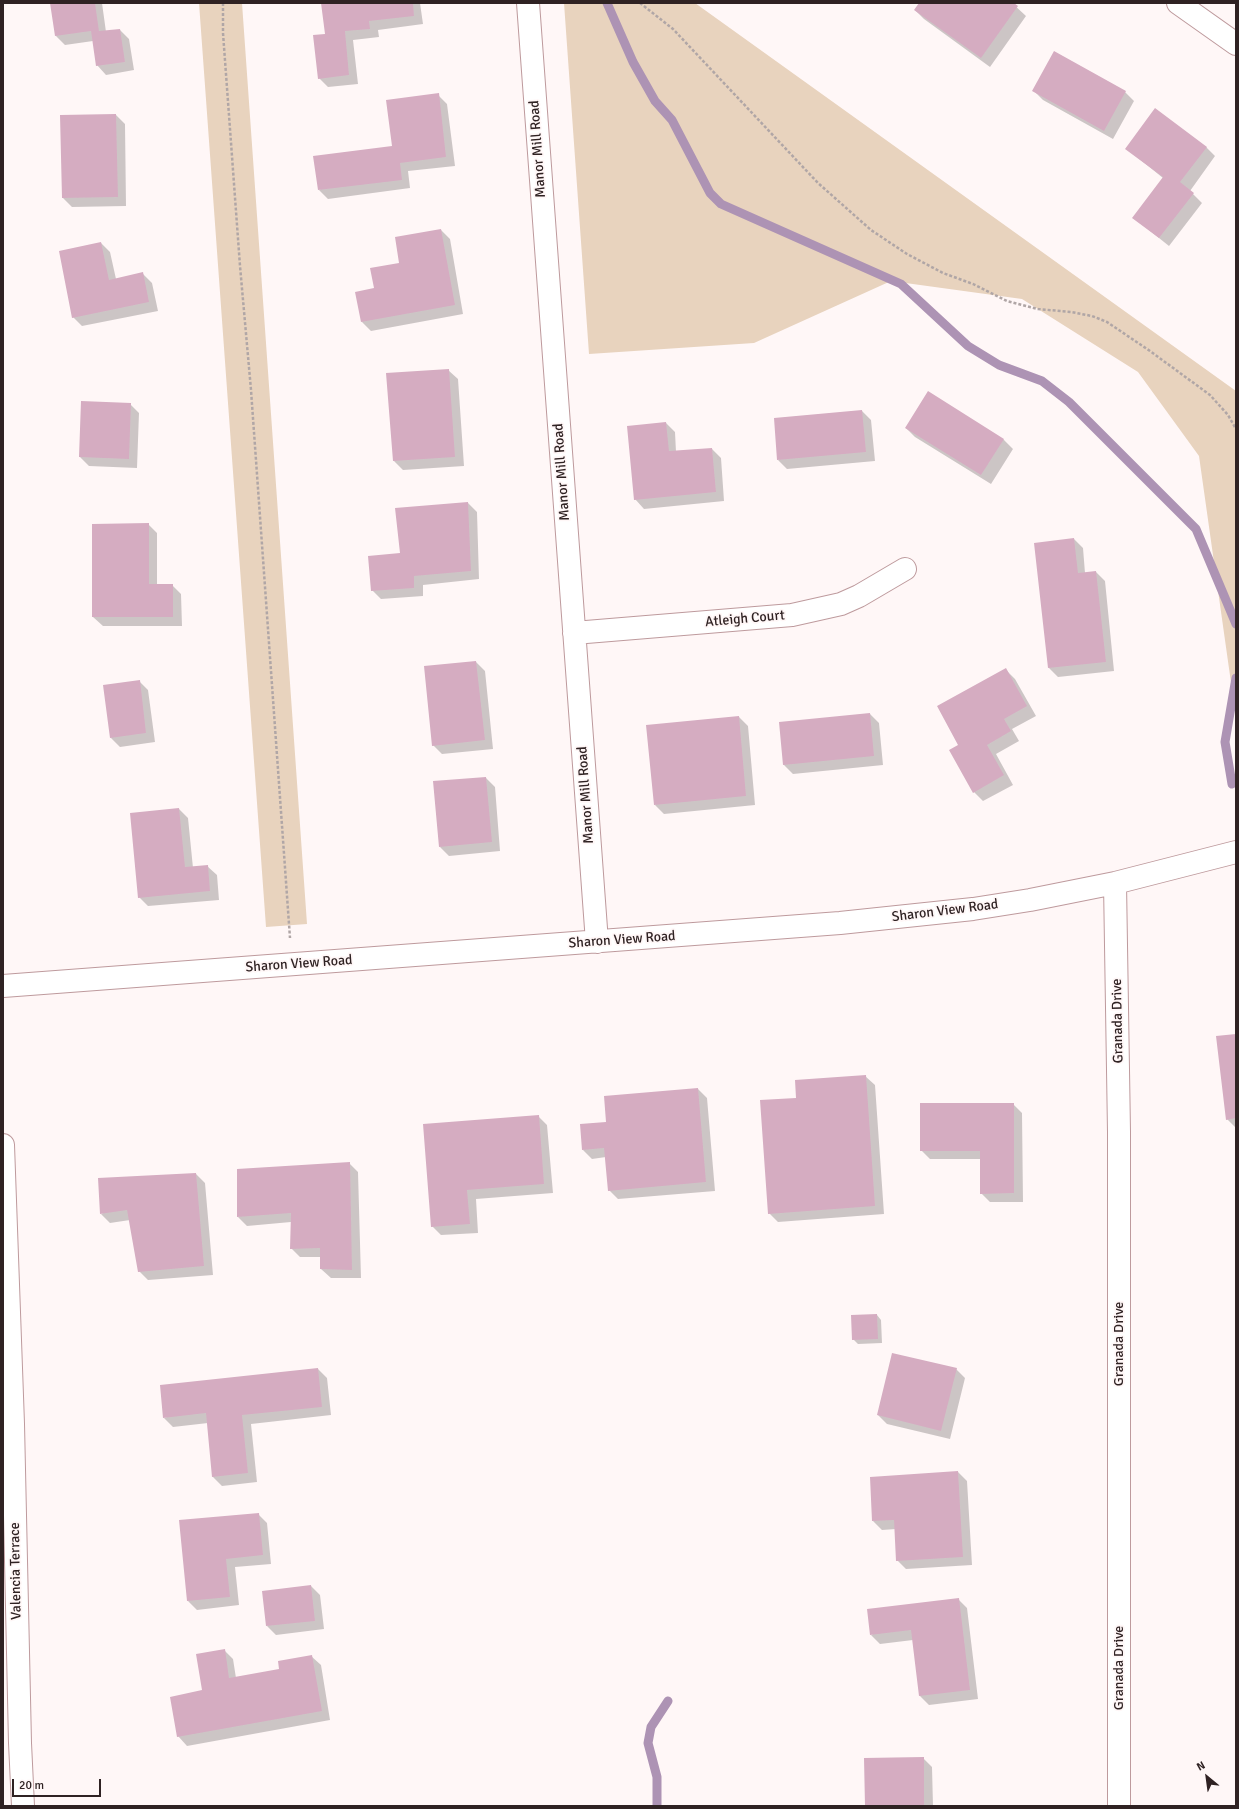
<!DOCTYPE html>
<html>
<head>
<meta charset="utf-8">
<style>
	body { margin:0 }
	#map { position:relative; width:1239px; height:1809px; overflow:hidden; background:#fff7f7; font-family:Signika,sans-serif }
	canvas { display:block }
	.frame { position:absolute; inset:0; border:4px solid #2f2223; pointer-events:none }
	.north { position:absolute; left:1187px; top:1757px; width:40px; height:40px; -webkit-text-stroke:3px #fff7f7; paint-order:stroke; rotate:331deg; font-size:11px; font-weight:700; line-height:16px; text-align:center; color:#2f2223 }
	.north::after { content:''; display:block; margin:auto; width:14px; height:18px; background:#2f2223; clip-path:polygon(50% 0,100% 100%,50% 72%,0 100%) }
	.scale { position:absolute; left:12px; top:1779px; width:89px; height:18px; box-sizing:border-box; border:2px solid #2f2223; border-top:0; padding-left:5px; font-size:12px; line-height:14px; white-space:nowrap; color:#2f2223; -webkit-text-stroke:3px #fff7f7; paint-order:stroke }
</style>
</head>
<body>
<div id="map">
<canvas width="1239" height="1809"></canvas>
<div class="frame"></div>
<div class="north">N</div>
<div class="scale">20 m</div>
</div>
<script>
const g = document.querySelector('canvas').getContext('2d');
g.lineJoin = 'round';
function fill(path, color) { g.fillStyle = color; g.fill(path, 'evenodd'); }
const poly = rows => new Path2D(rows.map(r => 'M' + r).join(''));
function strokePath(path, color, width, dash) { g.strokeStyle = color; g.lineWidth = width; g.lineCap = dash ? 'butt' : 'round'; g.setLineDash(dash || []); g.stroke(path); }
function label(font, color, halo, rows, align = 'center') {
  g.font = font + ' Signika,sans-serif'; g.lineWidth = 3.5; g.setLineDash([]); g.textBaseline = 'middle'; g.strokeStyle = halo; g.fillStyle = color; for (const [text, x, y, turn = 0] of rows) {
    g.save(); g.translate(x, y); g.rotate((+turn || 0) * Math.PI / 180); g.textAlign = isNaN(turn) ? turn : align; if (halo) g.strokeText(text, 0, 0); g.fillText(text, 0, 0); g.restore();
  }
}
fill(poly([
	[199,3,242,3,307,924,266,927],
	[564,3,695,3,1236,391,1236,718,1199,456,1138,372,1022,299,891,281,754,343,589,354]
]), '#e8d3be');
fill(poly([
	[51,3,102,3,106,32,120,30,129,39,134,70,106,75,97,65,93,41,65,45,56,36],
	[322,3,420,3,423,24,378,30,379,37,353,40,358,84,328,87,319,78,326,35],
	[920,3,1012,3,1026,16,990,67,924,19,915,10],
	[1034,91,1125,92,1134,101,1113,139,1043,100],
	[438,95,447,104,455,166,408,171,410,188,328,199,319,190,393,147],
	[116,115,125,124,126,206,72,207,63,198,61,116],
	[1206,147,1215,156,1190,191,1202,203,1169,246,1134,218,1163,178,1127,149],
	[441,230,450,239,463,314,371,331,362,322,375,289,401,263],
	[101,243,110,252,116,279,143,274,152,283,158,311,82,326,73,317],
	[448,370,458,379,464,466,403,470,394,461,387,374],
	[928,393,1004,440,1013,449,991,484,915,437,906,428],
	[130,404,139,413,137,468,89,466,80,457],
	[862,411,871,420,875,461,787,469,778,460],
	[666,423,675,432,676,452,712,449,721,458,724,501,644,509,635,499],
	[468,503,477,512,479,579,423,585,423,596,381,599,372,590,401,554],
	[148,524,157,533,157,585,172,585,181,594,182,626,103,626,93,617],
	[1074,539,1083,548,1085,573,1096,572,1105,581,1114,671,1058,677,1049,668,1035,544],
	[476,662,485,671,493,749,442,754,433,745],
	[1006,670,1015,679,1036,716,1012,729,1019,741,996,754,1013,785,983,801,974,792,960,745],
	[139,681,148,690,155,742,120,747,111,738],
	[870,714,879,723,883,765,793,774,784,765,780,723],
	[739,717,748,726,755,805,664,814,655,805],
	[486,778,495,787,500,851,449,856,440,847],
	[179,809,188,818,193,868,207,866,217,875,219,900,148,906,139,897],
	[1236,1035,1236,1128,1227,1119],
	[865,1076,875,1085,884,1214,778,1222,769,1213],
	[698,1089,707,1098,715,1191,618,1199,609,1190,606,1157,592,1159,583,1150,607,1123],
	[1013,1104,1022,1113,1023,1202,990,1202,981,1193,981,1159,930,1159,921,1150],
	[538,1116,547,1125,553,1193,476,1199,478,1233,441,1235,432,1226],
	[349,1163,358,1172,361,1278,331,1278,321,1269,321,1257,300,1257,291,1248,291,1222,247,1226,238,1217],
	[196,1174,205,1183,213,1275,148,1280,139,1271,130,1220,110,1223,101,1214],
	[877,1315,881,1320,882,1343,858,1344,853,1339],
	[318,1369,327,1378,331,1415,251,1424,257,1482,222,1486,213,1477,208,1423,173,1427,164,1418],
	[956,1369,965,1378,950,1439,887,1424,878,1415],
	[958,1472,967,1481,972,1565,906,1569,897,1560,896,1529,882,1530,873,1521],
	[258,1514,267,1523,271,1564,235,1567,239,1605,197,1610,188,1601],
	[311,1586,320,1595,324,1629,276,1635,267,1626],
	[958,1599,967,1608,978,1699,929,1705,920,1696,913,1640,880,1644,871,1635],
	[224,1650,233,1659,236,1678,281,1670,311,1656,321,1665,330,1720,187,1746,178,1736],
	[923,1758,932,1767,933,1806,866,1806]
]), '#0003');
strokePath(poly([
	[607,3,633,62,655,101,672,120,710,193,721,204,901,284,968,346,999,365,1042,381,1069,402,1196,529,1236,624],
	[1232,784,1225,742,1236,678],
	[657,1806,657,1777,648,1743,651,1727,668,1701]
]), '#ad93b4', 9);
fill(poly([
	[50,3,95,3,99,31,120,29,125,62,96,66,91,31,55,36],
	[321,3,413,3,414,16,369,21,370,29,345,31,349,75,318,79,313,35,325,34],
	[919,3,1014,3,1018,6,981,58,914,10],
	[1054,51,1126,91,1104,131,1032,91],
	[439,93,446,157,400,163,402,180,318,190,313,156,392,146,386,100],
	[1155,108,1207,147,1180,182,1194,193,1159,238,1132,218,1163,177,1125,149],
	[116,114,118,197,62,198,60,115],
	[441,229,455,305,361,322,355,292,374,288,370,268,399,263,395,237],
	[101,242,109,280,143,272,149,302,72,318,59,251],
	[449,369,455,457,393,461,386,373],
	[928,391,1004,439,981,475,905,428],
	[81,401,131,403,129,459,79,457],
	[862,410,866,452,777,460,774,418],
	[666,422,669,451,712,448,716,492,634,500,627,426],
	[468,502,471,571,414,576,414,588,371,591,368,556,400,553,395,508],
	[149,523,149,584,173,584,173,617,92,617,92,524],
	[1074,538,1078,573,1096,571,1106,662,1048,668,1034,543],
	[476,661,485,740,432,746,424,666],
	[1006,668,1027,706,1004,719,1011,731,987,745,1004,775,973,793,949,750,958,745,937,706],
	[140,680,146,733,110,738,103,685],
	[870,713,874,756,783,765,779,722],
	[739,716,746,796,654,805,646,725],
	[486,777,492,842,439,847,433,781],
	[179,808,185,867,208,865,210,891,138,898,130,813],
	[1236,1034,1236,1118,1226,1120,1216,1036],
	[866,1075,875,1206,768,1214,760,1100,796,1098,795,1080],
	[698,1088,706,1182,608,1191,604,1148,582,1150,580,1124,606,1122,604,1096],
	[920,1103,1014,1103,1014,1193,980,1194,980,1151,920,1151],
	[539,1115,544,1184,467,1190,470,1224,431,1227,423,1124],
	[350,1162,352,1270,320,1269,320,1248,290,1249,291,1213,237,1217,237,1169],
	[196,1173,204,1266,138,1272,127,1210,100,1214,98,1178],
	[877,1314,878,1339,852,1340,851,1315],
	[892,1353,957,1368,941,1431,877,1415],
	[318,1368,322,1407,242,1415,248,1473,212,1477,206,1413,163,1418,160,1385],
	[958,1471,963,1557,896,1561,894,1520,872,1521,870,1477],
	[259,1513,263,1555,226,1559,230,1597,187,1601,179,1520],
	[311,1585,315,1621,266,1626,262,1591],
	[959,1598,970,1690,919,1696,911,1630,870,1635,867,1609],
	[225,1649,229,1678,279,1669,278,1661,312,1655,322,1711,177,1737,170,1697,202,1690,196,1654],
	[924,1757,924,1806,865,1806,864,1758]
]), '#d5acc1');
const minor = poly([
	[528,3,597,942],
	[1178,3,1236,44],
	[574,633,792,615,841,604,859,596,905,569],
	[1115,883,1119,1132,1119,1806],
	[3,986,840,923,973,909,1030,900,1115,883,1236,852],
	[3,1145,13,1424,20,1743,23,1806]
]);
strokePath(minor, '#be9a9d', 24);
strokePath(poly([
	[223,3,223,33,240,266,251,390,290,938],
	[640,3,673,29,818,183,871,230,907,254,943,273,973,284,1007,301,1038,309,1071,312,1092,316,1107,322,1150,351,1210,395,1228,415,1236,429]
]), '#b0a6a6', 2.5, [3, 2]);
strokePath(minor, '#fff', 22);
label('14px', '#2f2223', '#fff7f7', [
	["Manor Mill Road",538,149,-94],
	["Manor Mill Road",562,472,-94],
	["Atleigh Court",745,619,-5],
	["Manor Mill Road",586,795,-94],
	["Sharon View Road",945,911,-7],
	["Sharon View Road",622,940,-4],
	["Sharon View Road",299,964,-4],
	["Granada Drive",1118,1021,-91],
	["Granada Drive",1119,1344,-90],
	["Valencia Terrace",16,1571,-91],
	["Granada Drive",1119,1668,-90]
]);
</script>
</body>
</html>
